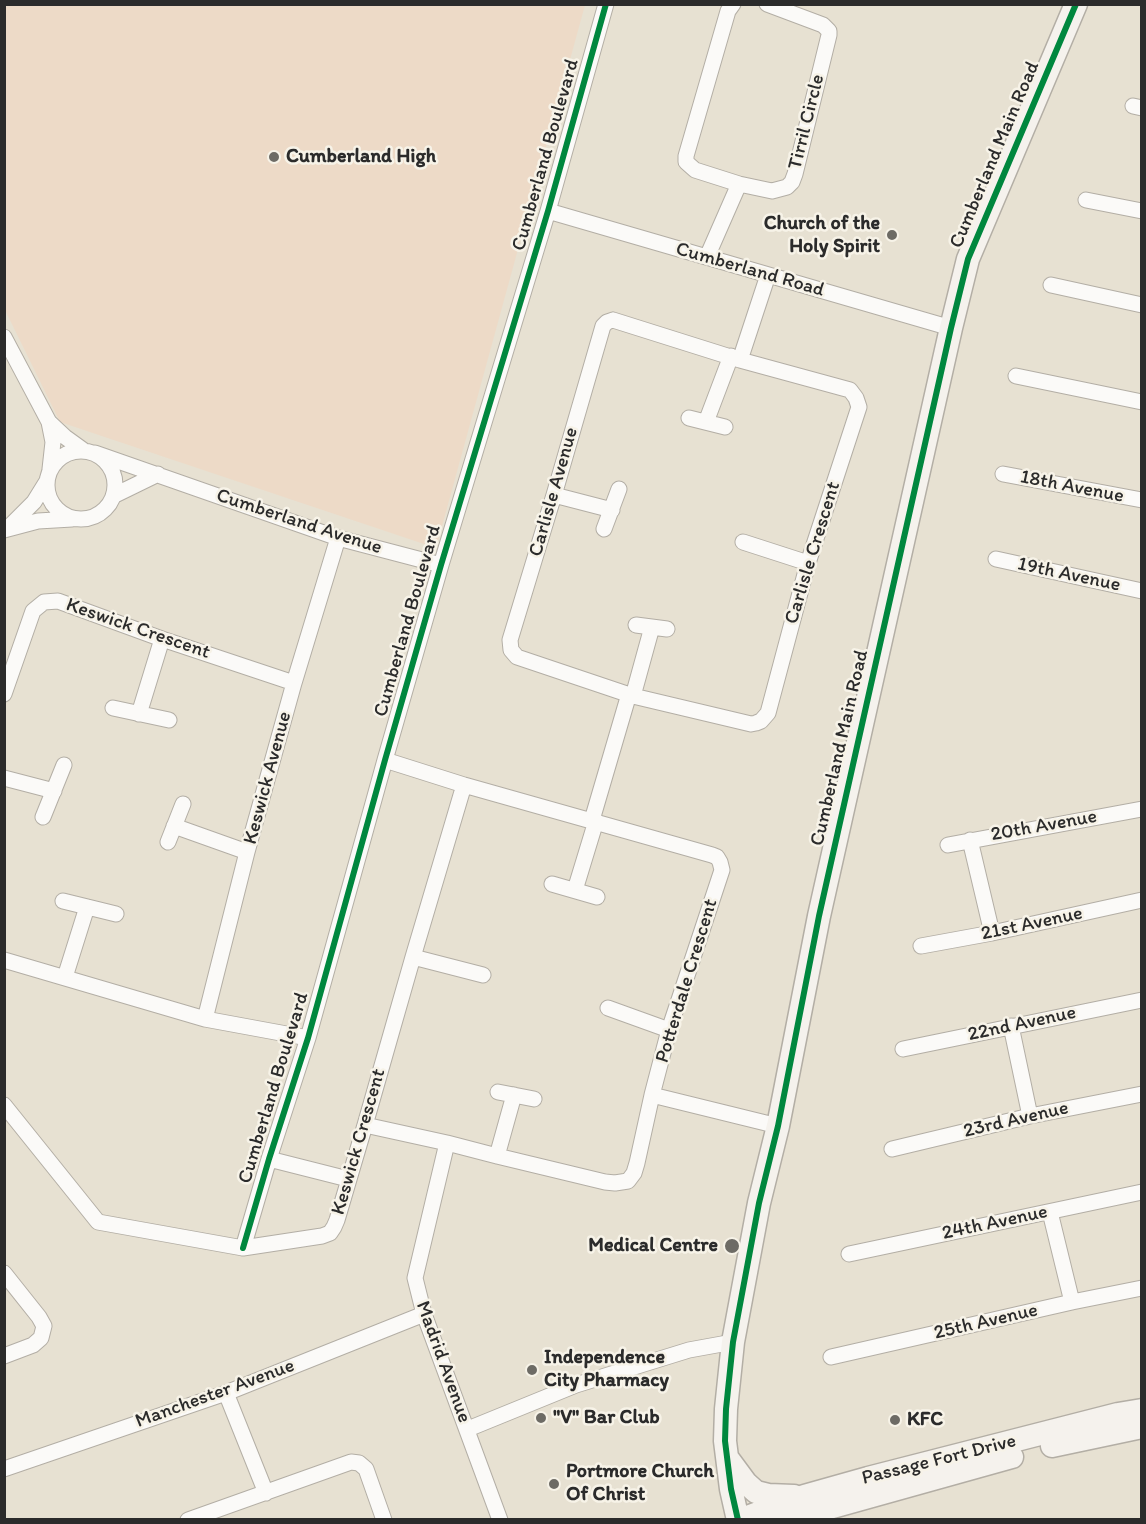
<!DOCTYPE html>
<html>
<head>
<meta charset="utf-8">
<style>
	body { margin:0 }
	#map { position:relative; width:1146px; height:1524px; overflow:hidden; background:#e7e1d2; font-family:Itim,sans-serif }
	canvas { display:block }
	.frame { position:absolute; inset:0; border:6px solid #2b2b2b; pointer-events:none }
</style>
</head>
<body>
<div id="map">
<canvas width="1146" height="1524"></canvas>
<div class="frame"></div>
</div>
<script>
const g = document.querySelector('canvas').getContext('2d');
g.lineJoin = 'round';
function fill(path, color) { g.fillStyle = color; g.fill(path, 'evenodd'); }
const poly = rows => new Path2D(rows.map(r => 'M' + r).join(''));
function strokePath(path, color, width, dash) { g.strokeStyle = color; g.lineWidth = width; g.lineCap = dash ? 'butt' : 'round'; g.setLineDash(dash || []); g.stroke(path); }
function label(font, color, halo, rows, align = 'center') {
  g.font = font + ' Itim,sans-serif'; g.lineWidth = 5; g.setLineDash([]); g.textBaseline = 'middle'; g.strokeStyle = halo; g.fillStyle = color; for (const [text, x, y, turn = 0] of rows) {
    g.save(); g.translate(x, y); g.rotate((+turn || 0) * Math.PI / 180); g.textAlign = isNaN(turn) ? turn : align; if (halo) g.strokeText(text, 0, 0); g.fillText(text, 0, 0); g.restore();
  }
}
fill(poly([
	[5,4,585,5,436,548,60,422,5,310]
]), '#eddac7');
const street = poly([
	[733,4,728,11,686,156,686,162,695,170,739,184,772,191,787,187,792,182,795,174,829,35,829,31,823,25,767,4],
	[1133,106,1142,108],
	[1086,200,1142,211],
	[548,211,951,328],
	[707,257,739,184],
	[1051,285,1142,305],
	[613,320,740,360,850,390,856,398,859,407,808,563,768,713,761,721,756,723,751,724,633,696,517,657,511,650,510,640,554,495,603,326,607,322,613,320],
	[4,337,49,422,53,442,50,469],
	[740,360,768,275],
	[1016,376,1142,402],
	[689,418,725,427],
	[49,422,65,437,83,450],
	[706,422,731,356],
	'47 485a34 34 0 1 1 68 0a34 34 0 1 1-68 0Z',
	[95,453,338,538,441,565],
	[1003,474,1142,500],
	[115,495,158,474],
	[554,495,612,510],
	[7,529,34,502,47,481],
	[604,529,619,489],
	[4,530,38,521,72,519],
	[743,542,808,563],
	[996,559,1142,591],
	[636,625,667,629],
	[4,694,33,611,44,602,58,601,162,639,294,683],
	[633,696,652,627],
	[113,708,169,720],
	[139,714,162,639],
	[385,760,464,785,712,855,717,857,720,862,722,870,669,1030,652,1095,637,1163,634,1173,628,1181,615,1183,605,1182,497,1156,447,1143],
	[4,778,54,791],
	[43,817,64,765],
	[592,820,629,694],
	[174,826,247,852],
	[970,840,992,933],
	[168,842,183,804],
	[948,845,1142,809],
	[552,884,597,897],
	[575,890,596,821],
	[63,901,116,914],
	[921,946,992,933,1142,900],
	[413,957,483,975],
	[4,960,205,1019,308,1038],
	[65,977,87,907],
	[608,1008,669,1030],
	[205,1019,247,852,294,683,338,538],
	[1011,1026,1030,1116],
	[903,1049,1142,1000],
	[498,1092,534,1099],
	[652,1095,778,1126],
	[4,1105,98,1222,243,1248,322,1236,330,1233,334,1227,337,1220,365,1125,413,957,464,785],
	[365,1125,447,1143,415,1278,424,1314,500,1520],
	[892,1149,1030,1116,1142,1094],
	[497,1156,514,1095],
	[269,1159,348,1179],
	[1050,1212,1072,1302],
	[243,1248,269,1159,308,1038,385,760,441,565,548,211,606,4],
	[849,1254,1142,1192],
	[4,1273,39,1317,44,1326,41,1338,33,1345,4,1356],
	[831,1357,1072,1302,1142,1288],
	[226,1393,266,1493],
	[468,1429,576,1385,689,1350,733,1342],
	[4,1469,226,1393,424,1314],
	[188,1520,351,1462,359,1463,366,1469,384,1520]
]);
const secondary = poly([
	[1052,1446,1142,1427],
	[729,1460,746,1483,756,1492,768,1495,794,1496],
	[738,1520,731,1489,725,1441,726,1409,733,1342,759,1203,778,1126,819,916,951,328,968,259,1076,4],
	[739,1520,804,1496,868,1478,1118,1414,1142,1410],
	[786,1520,1012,1457]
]);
strokePath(street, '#b3aea5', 17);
strokePath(secondary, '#b3aea5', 25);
strokePath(street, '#fbfaf8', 15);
strokePath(secondary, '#f5f2ed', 22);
strokePath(poly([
	[243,1248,269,1159,308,1038,385,760,441,565,548,211,606,4],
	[738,1520,731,1489,725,1441,726,1409,733,1342,759,1203,778,1126,819,916,951,328,968,259,1076,4]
]), '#00873e', 6);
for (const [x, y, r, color] of [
	[274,157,6,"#6d6b65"],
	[892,235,6,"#6d6b65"],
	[732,1246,8,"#6d6b65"],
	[532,1370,6,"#6d6b65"],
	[541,1418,6,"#6d6b65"],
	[895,1420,6,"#6d6b65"],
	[554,1484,6,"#6d6b65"]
]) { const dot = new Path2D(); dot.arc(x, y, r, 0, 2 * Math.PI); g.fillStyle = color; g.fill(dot); strokePath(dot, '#f7f3e8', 2); }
label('20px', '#2b2b2b', '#f7f3e8', [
	["Tirril Circle",807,122,-76],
	["Cumberland Boulevard",546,155,-74],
	["Cumberland Main Road",995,155,-67],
	["Cumberland Road",750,270,16],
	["18th Avenue",1072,487,11],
	["Carlisle Avenue",554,492,-74],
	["Cumberland Avenue",299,522,18],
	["Carlisle Crescent",813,553,-73],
	["19th Avenue",1069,575,12],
	["Cumberland Boulevard",408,621,-74],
	["Keswick Crescent",138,629,19],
	["Cumberland Main Road",840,748,-77],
	["Keswick Avenue",268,778,-75],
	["20th Avenue",1044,826,-10],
	["21st Avenue",1032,924,-12],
	["Potterdale Crescent",687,981,-73],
	["22nd Avenue",1022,1024,-12],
	["Cumberland Boulevard",274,1088,-73],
	["23rd Avenue",1016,1120,-13],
	["Keswick Crescent",359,1142,-74],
	["24th Avenue",995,1223,-12],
	["25th Avenue",986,1322,-13],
	["Madrid Avenue",443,1362,70],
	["Manchester Avenue",215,1394,-20],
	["Passage Fort Drive",939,1460,-14]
]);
label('bold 20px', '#2b2b2b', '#f7f3e8', [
	["Cumberland High",286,157],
	["Church of the",880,224,"right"],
	["Holy Spirit",880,247,"right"],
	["Medical Centre",718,1246,"right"],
	["Independence",544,1358],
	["City Pharmacy",544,1381],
	["\"V\" Bar Club",553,1418],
	["KFC",907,1420],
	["Portmore Church",566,1472],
	["Of Christ",566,1495]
], 'left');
</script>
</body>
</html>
